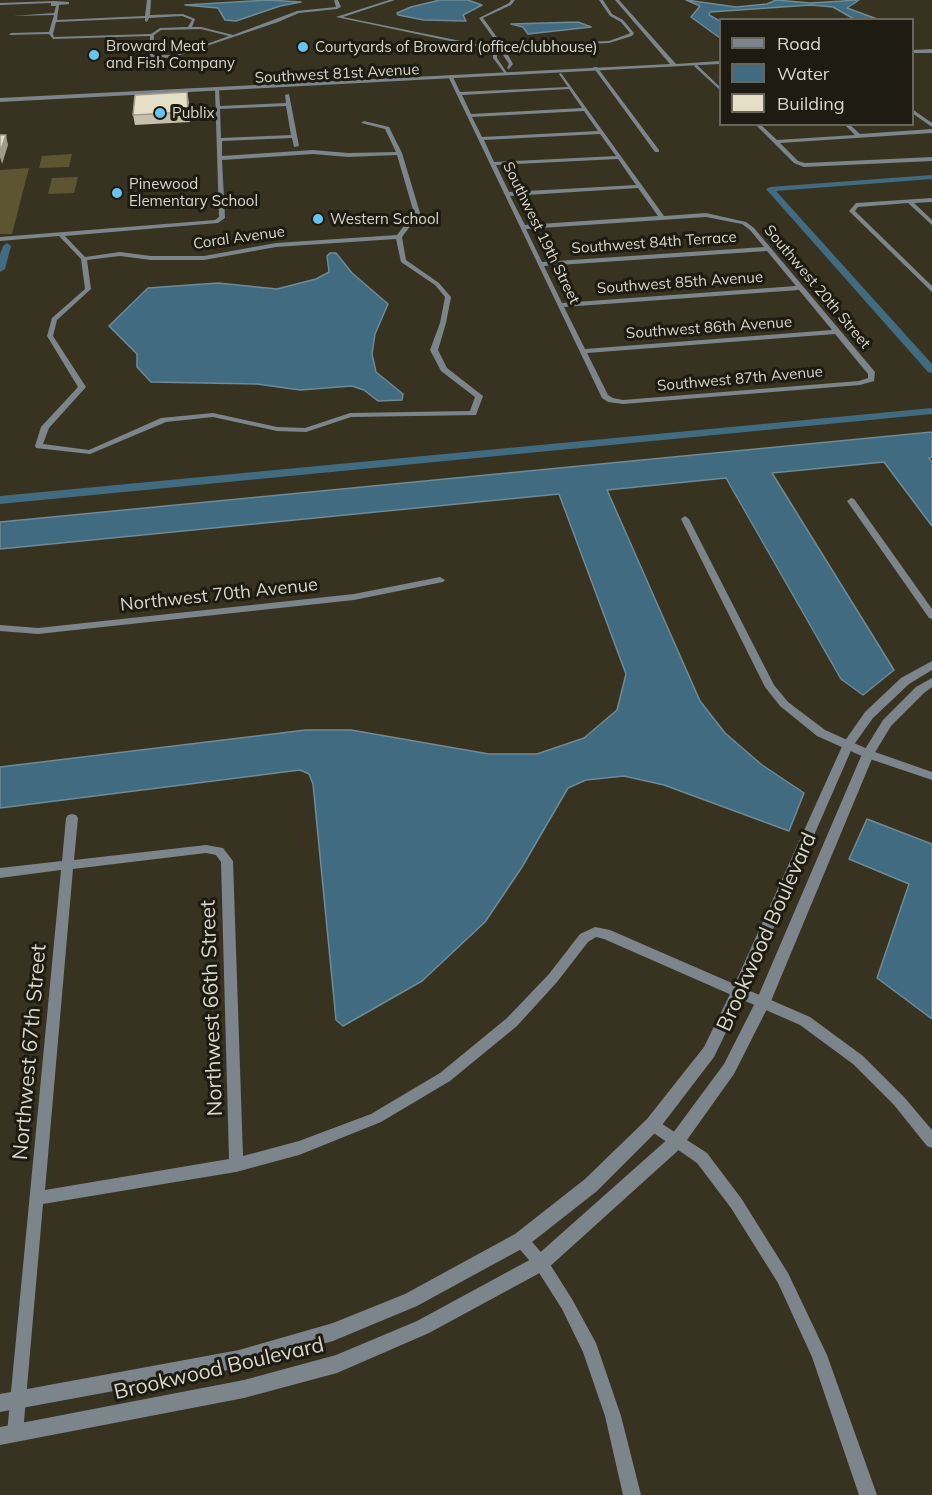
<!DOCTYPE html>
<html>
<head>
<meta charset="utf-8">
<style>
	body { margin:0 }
	#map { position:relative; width:932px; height:1495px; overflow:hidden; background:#383320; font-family:Mulish,sans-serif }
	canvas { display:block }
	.legend { position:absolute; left:719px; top:18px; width:195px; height:108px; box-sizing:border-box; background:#1d1b12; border:2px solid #68665c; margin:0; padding:8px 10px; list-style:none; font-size:18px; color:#d9d6ca }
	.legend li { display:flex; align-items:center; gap:12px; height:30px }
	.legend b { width:30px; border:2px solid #68665c }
</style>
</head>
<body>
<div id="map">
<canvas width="932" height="1495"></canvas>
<ul class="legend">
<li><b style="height:8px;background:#7b858b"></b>Road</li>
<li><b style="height:16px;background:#406b80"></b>Water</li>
<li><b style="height:16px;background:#e5dfc7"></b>Building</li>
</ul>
</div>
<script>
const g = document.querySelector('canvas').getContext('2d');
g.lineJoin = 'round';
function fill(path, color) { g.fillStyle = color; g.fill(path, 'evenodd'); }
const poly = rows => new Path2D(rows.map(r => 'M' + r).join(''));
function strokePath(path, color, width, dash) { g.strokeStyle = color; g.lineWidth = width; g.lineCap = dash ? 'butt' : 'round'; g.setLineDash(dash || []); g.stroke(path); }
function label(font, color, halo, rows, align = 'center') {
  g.font = font + ' Mulish,sans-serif'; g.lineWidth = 6; g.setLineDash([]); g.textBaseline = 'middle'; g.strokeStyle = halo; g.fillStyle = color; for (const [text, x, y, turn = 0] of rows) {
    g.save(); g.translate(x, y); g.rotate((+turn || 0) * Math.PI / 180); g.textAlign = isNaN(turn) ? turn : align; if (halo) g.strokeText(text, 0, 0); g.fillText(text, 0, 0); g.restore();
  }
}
fill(poly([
	[72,154,69,167,39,168,42,156],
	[29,168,12,234,0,234,0,170],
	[78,177,74,193,48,194,52,178]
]), '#5d5431');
const water = poly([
	[268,0,301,2,280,6,236,21,225,20,218,8,185,5,268,0],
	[440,0,468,0,482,5,463,15,466,21,424,20,398,15,397,13,411,7,440,0],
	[686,0,736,7,767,4,776,0,810,3,859,0,847,8,877,19,854,19,833,7,811,5,710,12,709,15,720,21,720,38,691,17,700,6,686,0],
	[578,22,591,27,528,34,523,27,511,24,578,22],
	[330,253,336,253,352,273,388,304,375,334,372,354,376,372,403,394,402,400,378,401,364,390,352,386,300,390,257,384,151,382,137,367,137,354,109,326,148,288,218,283,277,289,316,279,329,272,327,256,330,253],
	[932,432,932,457,929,458,932,462,932,526,884,462,772,473,894,670,863,695,841,679,726,478,607,490,700,701,725,733,762,765,804,793,789,831,664,785,624,776,586,780,568,788,522,867,485,922,422,981,343,1026,336,1020,313,784,309,774,300,770,0,808,0,767,306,730,351,730,489,754,537,754,584,738,617,710,626,674,559,494,0,549,0,522,932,432],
	[867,819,932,844,932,1019,877,978,909,884,849,859,867,819]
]);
fill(water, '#406b80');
strokePath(water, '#6e8b96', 1.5);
fill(poly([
	[932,175,932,179,776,191,932,364,932,373,928,372,766,189,770,187,932,175],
	[7,243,11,246,5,269,0,272,0,254,3,246,7,243],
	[932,408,932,414,0,504,0,496,932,408]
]), '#406b80');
fill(poly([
	[147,0,151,0,150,15,183,14,195,19,192,27,201,27,233,35,297,11,336,7,334,0,338,0,341,7,337,9,299,13,278,22,171,58,149,57,150,36,53,39,49,34,9,35,11,33,49,32,54,15,13,16,54,13,56,6,51,6,51,3,0,5,0,3,55,1,69,2,69,4,59,5,57,20,145,16,147,0],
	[182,16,192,20,188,27,160,28,151,34,54,37,53,34,56,22,145,18,145,21,147,22,149,18,182,16],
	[201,29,229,36,176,55,153,55,154,35,161,30,201,29],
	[389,0,395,0,343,17,485,46,490,43,497,43,479,18,509,3,511,0,515,0,511,5,483,18,501,43,508,45,609,41,628,34,630,33,621,22,610,16,599,0,603,0,612,14,623,20,634,33,632,36,609,43,510,47,500,51,507,53,513,64,509,69,507,68,509,64,503,55,497,51,497,58,507,73,505,74,493,58,493,50,336,17,389,0],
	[491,45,503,45,505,47,498,49,489,47,491,45],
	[696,64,720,87,720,90,694,66,696,64],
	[593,67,597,67,659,150,659,152,655,152,593,67],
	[561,73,664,216,706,213,746,222,754,228,875,372,874,381,860,385,623,404,608,402,602,398,448,76,452,75,460,92,568,87,559,74,561,73],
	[569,89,582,108,471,114,462,95,569,89],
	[584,111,598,131,482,137,472,117,584,111],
	[600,134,616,156,494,162,484,140,600,134],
	[618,159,636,185,509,192,496,165,618,159],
	[638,188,658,216,525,225,510,196,638,188],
	[706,217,742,224,750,230,764,247,542,262,526,229,706,217],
	[767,251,796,286,562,303,544,266,767,251],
	[799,290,832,330,585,349,564,307,799,290],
	[835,334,868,374,868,378,859,381,623,400,613,398,608,395,587,353,835,334],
	[217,88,219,89,220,106,286,103,285,95,289,94,299,146,294,147,292,138,222,141,222,156,313,150,348,153,396,152,385,129,361,123,364,121,389,127,402,153,420,213,402,237,406,260,439,283,451,297,446,323,438,350,447,368,483,396,476,415,351,417,306,432,277,431,213,417,166,422,90,454,36,448,35,446,41,427,78,387,47,336,52,318,85,289,81,259,59,236,0,241,0,237,215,220,219,217,215,89,217,88],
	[286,106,291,135,221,138,220,109,286,106],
	[313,154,348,157,397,155,414,213,397,235,276,243,204,256,151,256,120,252,85,257,65,236,218,223,225,218,222,160,313,154],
	[396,239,401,262,435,285,445,297,440,323,430,350,441,371,475,397,470,411,350,413,305,428,277,427,213,413,161,418,89,450,43,444,49,428,86,387,53,336,57,320,91,289,87,260,120,256,151,260,204,260,276,247,396,239],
	[912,109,932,123,932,127,912,113,912,109],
	[755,124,760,124,777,140,855,135,844,124,849,124,860,134,932,129,932,133,780,143,798,161,805,163,932,157,932,161,804,167,794,163,755,124],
	[932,198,932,202,914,203,932,220,932,225,908,203,858,207,855,211,932,286,932,292,849,211,856,203,932,198],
	[851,498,854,499,932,609,932,619,929,618,847,501,851,498],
	[685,516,689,519,774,685,788,702,825,730,872,751,932,772,932,780,864,757,817,736,780,706,765,687,681,519,685,516],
	[440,577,445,580,443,582,354,600,38,634,0,631,0,625,38,628,354,594,440,577],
	[72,814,76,815,78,818,74,860,206,845,223,848,233,861,243,1156,299,1141,371,1114,440,1073,507,1018,549,974,580,934,595,927,610,930,810,1017,863,1056,904,1097,932,1130,932,1148,927,1146,894,1105,853,1064,800,1025,604,939,596,937,588,942,557,982,517,1026,450,1081,381,1122,299,1155,236,1172,43,1204,23,1433,21,1439,15,1441,9,1439,7,1433,61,870,0,878,0,868,62,861,66,818,68,815,72,814],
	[206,853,216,855,221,862,229,1159,45,1190,73,869,206,853],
	[653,1118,707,1153,741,1198,788,1273,827,1355,877,1495,859,1495,812,1357,778,1283,731,1208,697,1163,648,1129,646,1124,648,1119,653,1118],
	[521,1233,526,1235,546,1258,572,1299,596,1343,621,1416,641,1495,623,1495,605,1416,583,1352,562,1309,536,1268,516,1245,514,1240,516,1235,521,1233]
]), '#7b858b');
fill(poly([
	[615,0,619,0,676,64,720,61,720,64,0,102,0,98,670,64,615,0],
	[932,49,932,53,912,53,912,50,932,49],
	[932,661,932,670,909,684,873,718,853,746,746,991,714,1057,659,1129,597,1191,527,1246,417,1306,333,1341,239,1368,0,1412,0,1394,239,1350,333,1323,405,1294,515,1234,585,1179,647,1119,704,1047,732,990,844,742,865,712,901,678,932,661],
	[932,678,932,687,924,693,891,726,874,754,771,1001,734,1074,682,1147,547,1269,429,1333,337,1373,244,1398,0,1445,0,1427,244,1380,336,1355,417,1321,535,1257,670,1137,724,1064,757,999,862,754,883,720,916,687,932,678]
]), '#7b858b');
fill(poly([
	[189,102,190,122,135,125,133,115]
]), '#c5c0ab');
fill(poly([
	[187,92,189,102,190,122,188,112],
	[6,135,8,145,2,164,0,157,0,152]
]), '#a09c8b');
const building = poly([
	[187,92,188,112,133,115,135,95,187,92],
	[0,135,6,135,0,152,0,135]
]);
fill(building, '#e5dfc7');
strokePath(building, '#a09c8b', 1.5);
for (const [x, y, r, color] of [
	[303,47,6,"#66c4ef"],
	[94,55,6,"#66c4ef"],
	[160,113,6,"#66c4ef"],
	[117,193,6,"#66c4ef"],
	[318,219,6,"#66c4ef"]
]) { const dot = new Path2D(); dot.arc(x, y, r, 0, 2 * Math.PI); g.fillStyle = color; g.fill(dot); strokePath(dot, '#1d1b12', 2); }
label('15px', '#d9d6ca', '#1d1b12', [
	["Broward Meat",106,46],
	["and Fish Company",106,63],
	["Courtyards of Broward (office/clubhouse)",315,47],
	["Publix",172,113],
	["Pinewood",129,184],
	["Elementary School",129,201],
	["Western School",330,219]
], 'left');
label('15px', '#d9d6ca', '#1d1b12', [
	["Southwest 81st Avenue",337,74,-3],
	["Southwest 19th Street",541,233,64],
	["Coral Avenue",239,238,-8],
	["Southwest 84th Terrace",654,243,-4],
	["Southwest 85th Avenue",680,283,-4],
	["Southwest 20th Street",817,287,50],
	["Southwest 86th Avenue",709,328,-4],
	["Southwest 87th Avenue",740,379,-5]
]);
label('18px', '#d9d6ca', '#1d1b12', [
	["Northwest 70th Avenue",219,595,-6]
]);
label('21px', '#d9d6ca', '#1d1b12', [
	["Brookwood Boulevard",767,932,-66],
	["Northwest 66th Street",212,1008,-92],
	["Northwest 67th Street",30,1052,-85],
	["Brookwood Boulevard",219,1369,-13]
]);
</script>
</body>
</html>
